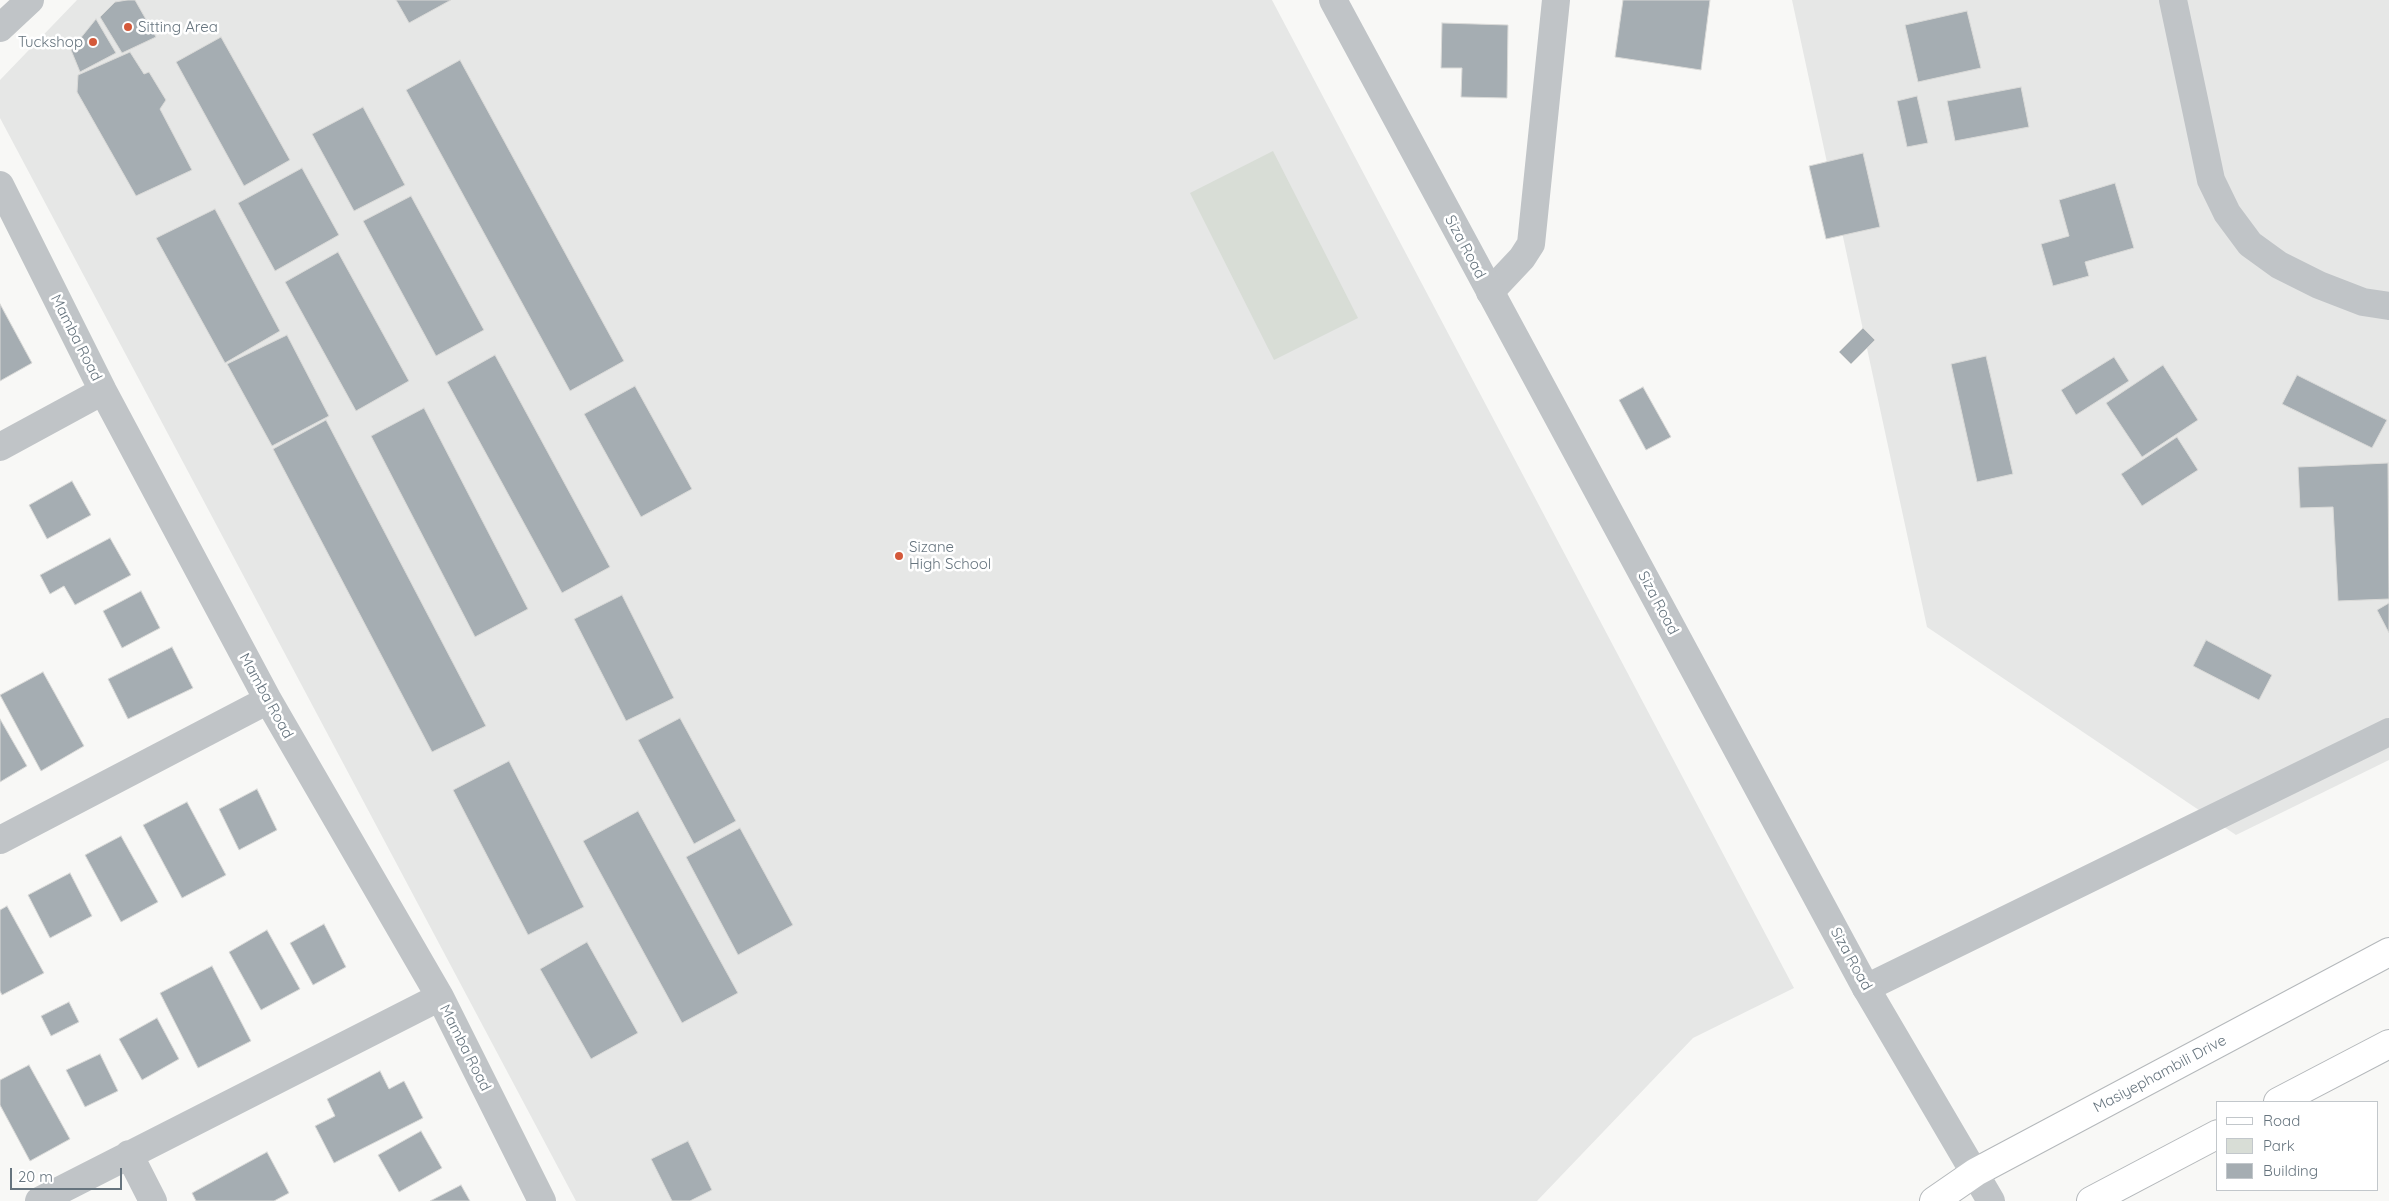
<!DOCTYPE html>
<html>
<head>
<meta charset="utf-8">
<style>
	body { margin:0 }
	#map { position:relative; width:2389px; height:1201px; overflow:hidden; background:#f8f8f6; font-family:Quicksand,sans-serif }
	canvas { display:block }
	.legend { position:absolute; left:2216px; top:1101px; width:162px; height:90px; box-sizing:border-box; background:#fff; border:1px solid #c2c7cb; margin:0; padding:6px 9px; list-style:none; font-size:15px; color:#66747e }
	.legend li { display:flex; align-items:center; gap:10px; height:25px }
	.legend b { width:25px; border:1px solid #c2c7cb }
	.scale { position:absolute; left:10px; top:1168px; width:112px; height:22px; box-sizing:border-box; border:2px solid #66747e; border-top:0; padding-left:6px; font-size:15px; line-height:18px; white-space:nowrap; color:#66747e; -webkit-text-stroke:4px #fff; paint-order:stroke }
</style>
</head>
<body>
<div id="map">
<canvas width="2389" height="1201"></canvas>
<ul class="legend">
<li><b style="height:6px;background:#fff"></b>Road</li>
<li><b style="height:14px;background:#d8ddd6"></b>Park</li>
<li><b style="height:14px;background:#a5adb2"></b>Building</li>
</ul>
<div class="scale">20 m</div>
</div>
<script>
const g = document.querySelector('canvas').getContext('2d');
g.lineJoin = 'round';
function fill(path, color) { g.fillStyle = color; g.fill(path, 'evenodd'); }
const poly = rows => new Path2D(rows.map(r => 'M' + r).join(''));
function strokePath(path, color, width, dash) { g.strokeStyle = color; g.lineWidth = width; g.lineCap = dash ? 'butt' : 'round'; g.setLineDash(dash || []); g.stroke(path); }
function label(font, color, halo, rows, align = 'center') {
  g.font = font + ' Quicksand,sans-serif'; g.lineWidth = 5; g.setLineDash([]); g.textBaseline = 'middle'; g.strokeStyle = halo; g.fillStyle = color; for (const [text, x, y, turn = 0] of rows) {
    g.save(); g.translate(x, y); g.rotate((+turn || 0) * Math.PI / 180); g.textAlign = isNaN(turn) ? turn : align; if (halo) g.strokeText(text, 0, 0); g.fillText(text, 0, 0); g.restore();
  }
}
fill(poly([
	[77,0,1272,0,1794,988,1693,1038,1537,1201,576,1201,0,118,0,80],
	[1792,0,2389,0,2389,760,2236,835,1927,627]
]), '#e6e7e6');
fill(poly([
	[1273,151,1358,318,1274,360,1190,193]
]), '#d8ddd6');
const building = poly([
	[127,0,135,0,156,37,122,53,100,17,115,2,127,0],
	[396,0,451,0,409,23,396,0],
	[1623,0,1710,0,1701,70,1615,57,1623,0],
	[1967,11,1981,68,1918,82,1905,25,1967,11],
	[96,19,116,53,80,72,71,50,96,19],
	[1442,23,1508,25,1507,98,1461,97,1462,68,1441,68,1442,23],
	[221,37,290,160,244,186,176,62,221,37],
	[130,52,144,74,149,72,166,100,160,109,192,170,136,196,77,92,78,75,130,52],
	[460,60,624,361,570,391,406,90,460,60],
	[2021,87,2029,127,1955,141,1947,101,2021,87],
	[1917,96,1928,143,1907,147,1897,101,1917,96],
	[363,107,405,185,354,211,312,134,363,107],
	[1863,153,1880,227,1826,239,1809,166,1863,153],
	[302,168,339,235,275,271,238,203,302,168],
	[2115,183,2134,248,2085,262,2089,276,2053,286,2041,244,2069,236,2059,200,2115,183],
	[411,196,484,330,436,356,363,221,411,196],
	[215,209,280,331,225,363,156,238,215,209],
	[338,252,409,381,356,411,285,282,338,252],
	[0,304,32,363,0,381,0,304],
	[1863,328,1875,340,1851,364,1839,352,1863,328],
	[287,335,329,416,272,446,227,364,287,335],
	[495,355,610,567,562,593,447,382,495,355],
	[1986,356,2013,474,1977,482,1951,364,1986,356],
	[2114,357,2129,381,2076,415,2061,390,2114,357],
	[2163,365,2198,420,2142,457,2106,403,2163,365],
	[2297,375,2387,420,2372,448,2282,404,2297,375],
	[635,386,692,489,641,517,584,414,635,386],
	[1643,387,1671,437,1646,450,1619,400,1643,387],
	[424,408,528,609,475,637,371,436,424,408],
	[326,420,486,726,432,752,273,449,326,420],
	[2177,437,2198,470,2142,506,2121,474,2177,437],
	[2388,463,2389,599,2338,601,2333,507,2300,508,2298,467,2388,463],
	[72,481,91,515,47,539,29,505,72,481],
	[110,538,131,575,75,605,64,586,50,594,40,575,110,538],
	[141,591,160,628,122,648,103,611,141,591],
	[622,595,674,698,626,721,574,619,622,595],
	[2389,603,2389,633,2377,610,2389,603],
	[2206,640,2272,675,2259,700,2193,666,2206,640],
	[172,647,193,688,128,719,108,679,172,647],
	[43,672,84,746,41,771,0,695,43,672],
	[680,718,736,821,694,844,638,740,680,718],
	[0,719,27,766,0,782,0,719],
	[509,761,584,907,528,935,453,790,509,761],
	[257,789,277,830,239,850,219,809,257,789],
	[187,802,226,875,182,898,143,825,187,802],
	[638,811,738,993,682,1023,583,841,638,811],
	[740,828,793,925,738,955,686,857,740,828],
	[121,836,158,902,121,922,85,855,121,836],
	[70,873,92,916,50,938,28,895,70,873],
	[7,906,44,973,2,995,0,991,0,910,7,906],
	[324,924,346,967,313,985,290,943,324,924],
	[267,930,300,989,261,1010,229,952,267,930],
	[587,942,638,1033,591,1059,540,969,587,942],
	[212,966,251,1041,198,1068,160,993,212,966],
	[69,1002,79,1022,51,1036,41,1016,69,1002],
	[157,1018,179,1059,142,1080,119,1039,157,1018],
	[100,1054,118,1091,85,1107,66,1070,100,1054],
	[29,1065,70,1139,30,1161,0,1105,0,1080,29,1065],
	[380,1071,389,1089,404,1081,423,1118,334,1163,315,1126,335,1116,327,1099,380,1071],
	[421,1131,442,1168,399,1192,378,1155,421,1131],
	[688,1141,712,1190,690,1201,672,1201,651,1159,688,1141],
	[267,1152,289,1193,274,1201,196,1201,192,1193,267,1152],
	[461,1185,470,1201,430,1201,461,1185]
]);
fill(building, '#a5adb2');
strokePath(building, '#dadad8', 1);
const primary = poly([
	[2278,1102,2389,1044],
	[1934,1201,1976,1172,2389,952],
	[2091,1201,2218,1134]
]);
strokePath(primary, '#b4b8bb', 30);
strokePath(poly([
	[2173,0,2211,180,2227,213,2250,244,2279,265,2319,285,2363,302,2389,306],
	[0,28,30,0],
	[0,185,103,391,268,700,440,997,542,1201],
	[1490,292,1522,258,1531,244,1556,0],
	[0,447,103,391],
	[0,840,268,700],
	[1866,988,2389,732],
	[129,1154,153,1201],
	[39,1201,440,997]
]), '#c0c4c7', 28);
strokePath(poly([
	[1333,0,1866,988,1991,1201]
]), '#c0c4c7', 28);
strokePath(primary, '#fff', 28);
for (const [x, y, r, color] of [
	[128,27,5,"#d4593a"],
	[93,42,5,"#d4593a"],
	[899,556,5,"#d4593a"]
]) { const dot = new Path2D(); dot.arc(x, y, r, 0, 2 * Math.PI); g.fillStyle = color; g.fill(dot); strokePath(dot, '#fff', 2); }
label('15px', '#66747e', '#fff', [
	["Sitting Area",138,27],
	["Tuckshop",83,42,"right"],
	["Sizane",909,547],
	["High School",909,564]
], 'left');
label('15px', '#66747e', '#fff', [
	["Siza Road",1465,247,62],
	["Mamba Road",76,338,63],
	["Siza Road",1658,603,62],
	["Mamba Road",266,696,61],
	["Siza Road",1851,959,61],
	["Mamba Road",465,1048,63],
	["Masiyephambili Drive",2160,1074,-28]
]);
</script>
</body>
</html>
